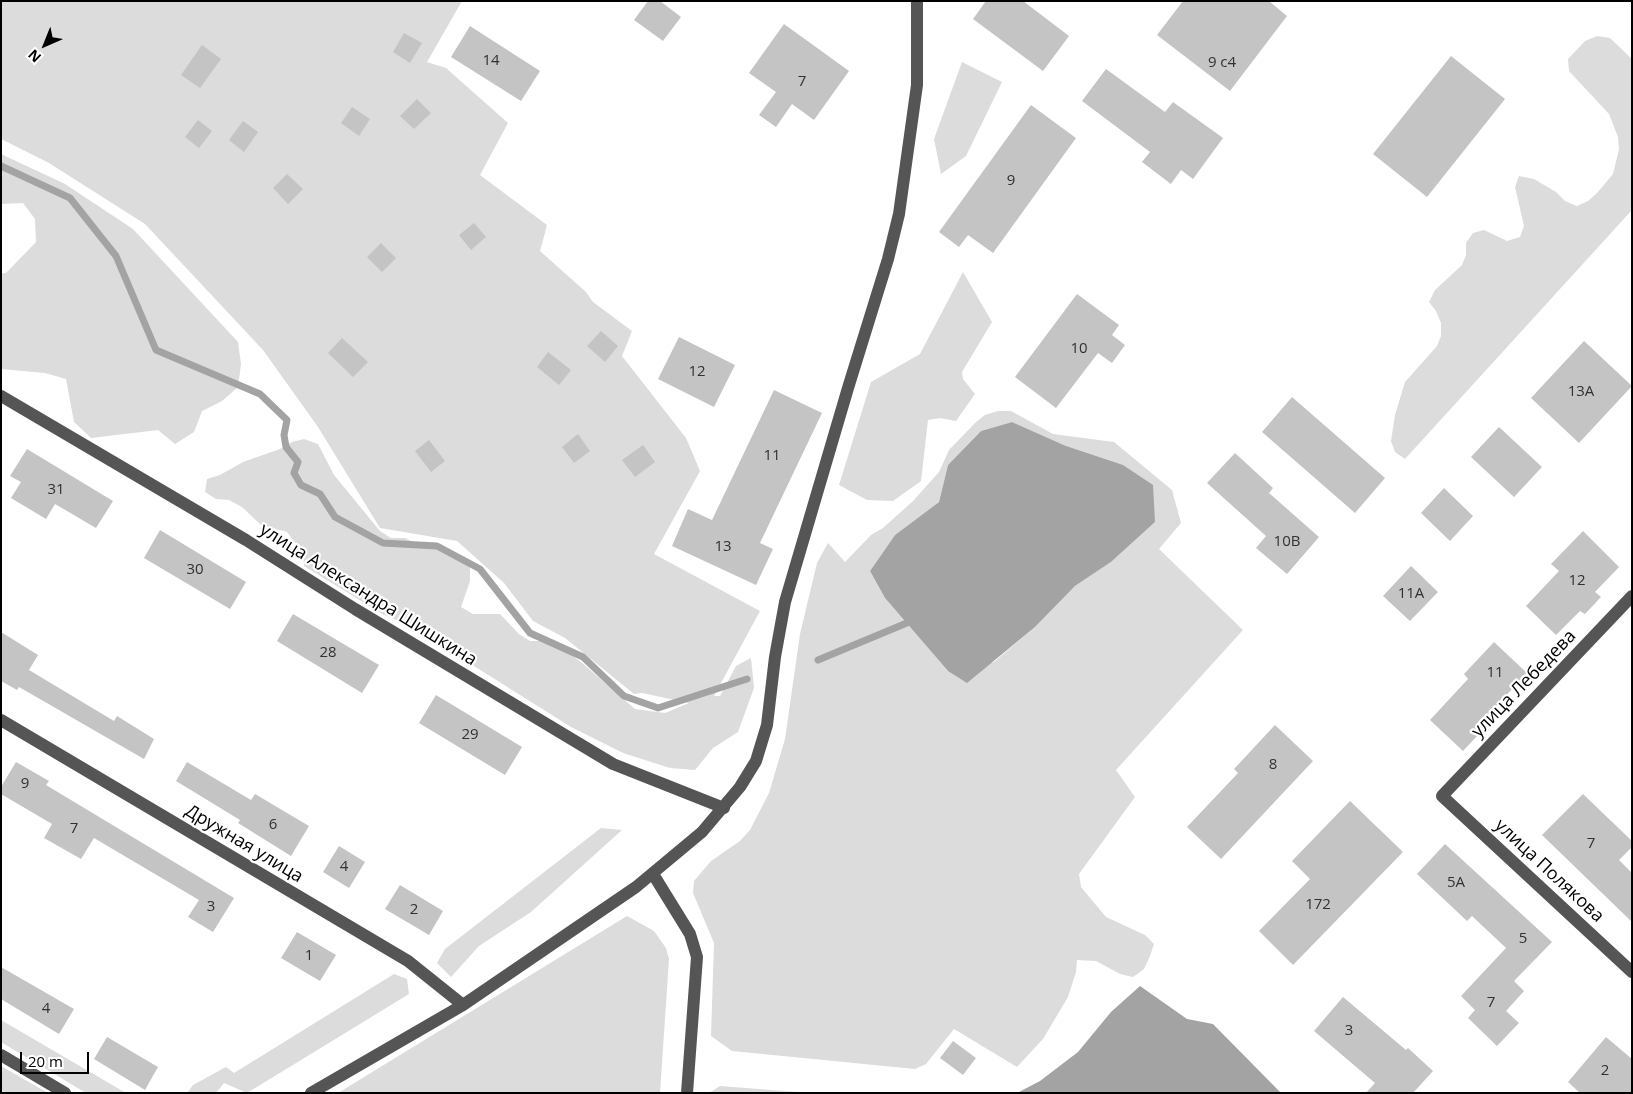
<!DOCTYPE html>
<html>
<head>
<meta charset="utf-8">
<style>
	body { margin:0 }
	#map { position:relative; width:1633px; height:1094px; overflow:hidden; background:#fff; font-family:"Open Sans",sans-serif }
	canvas { display:block }
	.frame { position:absolute; inset:0; border:2px solid #000; pointer-events:none }
	.north { position:absolute; left:20px; top:20px; width:50px; height:50px; -webkit-text-stroke:4px #fff; paint-order:stroke; rotate:224deg; font-size:14px; font-weight:700; line-height:20px; text-align:center; color:#000 }
	.north::after { content:''; display:block; margin:auto; width:18px; height:22px; background:#000; clip-path:polygon(50% 0,100% 100%,50% 72%,0 100%) }
	.scale { position:absolute; left:20px; top:1052px; width:69px; height:22px; box-sizing:border-box; border:2px solid #000; border-top:0; padding-left:6px; font-size:15px; line-height:18px; white-space:nowrap; color:#000; -webkit-text-stroke:4px #fff; paint-order:stroke }
</style>
</head>
<body>
<div id="map">
<canvas width="1633" height="1094"></canvas>
<div class="frame"></div>
<div class="north">N</div>
<div class="scale">20 m</div>
</div>
<script>
const g = document.querySelector('canvas').getContext('2d');
g.lineJoin = 'round';
function fill(path, color) { g.fillStyle = color; g.fill(path, 'evenodd'); }
const poly = rows => new Path2D(rows.map(r => 'M' + r).join(''));
function strokePath(path, color, width, dash) { g.strokeStyle = color; g.lineWidth = width; g.lineCap = dash ? 'butt' : 'round'; g.setLineDash(dash || []); g.stroke(path); }
function label(font, color, halo, rows, align = 'center') {
  g.font = font + ' "Open Sans",sans-serif'; g.lineWidth = 4.5; g.setLineDash([]); g.textBaseline = 'middle'; g.strokeStyle = halo; g.fillStyle = color; for (const [text, x, y, turn = 0] of rows) {
    g.save(); g.translate(x, y); g.rotate((+turn || 0) * Math.PI / 180); g.textAlign = isNaN(turn) ? turn : align; if (halo) g.strokeText(text, 0, 0); g.fillText(text, 0, 0); g.restore();
  }
}
fill(poly([
	[1,1,462,1,427,62,446,68,508,123,480,175,547,225,540,251,586,292,593,302,632,331,622,356,686,438,700,471,654,554,760,611,714,696,720,696,736,666,751,658,754,688,738,732,713,748,695,770,670,768,623,753,571,727,431,639,422,630,384,615,304,566,303,553,287,532,261,525,242,507,229,500,216,499,205,492,207,479,220,475,243,462,280,449,292,442,304,439,318,444,334,475,380,531,391,538,405,538,419,545,446,550,470,567,470,581,461,607,473,614,500,614,519,634,530,641,546,641,560,647,581,662,635,709,665,713,689,703,642,693,634,694,565,638,533,621,504,583,457,541,380,528,318,427,263,350,145,224,49,163,1,139],
	[1597,36,1610,38,1632,59,1632,210,1405,459,1395,452,1391,441,1395,415,1405,382,1437,346,1441,336,1441,323,1436,311,1429,302,1435,290,1462,265,1466,255,1466,243,1473,233,1484,230,1507,241,1520,237,1524,226,1515,187,1519,176,1534,179,1556,192,1565,201,1577,206,1588,201,1597,193,1613,174,1619,149,1618,137,1609,114,1569,71,1568,59,1585,41],
	[962,62,1002,82,966,156,941,174,934,139],
	[1,154,65,184,133,229,238,342,241,364,238,387,222,401,202,411,194,432,175,444,158,430,91,438,74,422,66,379,45,373,1,369,1,274,6,273,36,242,35,219,23,203,1,204],
	[963,272,992,322,962,372,963,379,975,394,956,421,940,418,928,420,921,481,893,501,867,500,839,485,871,382,920,354],
	[998,411,1011,411,1053,434,1114,442,1172,490,1181,523,1159,549,1243,630,1116,770,1135,797,1079,874,1081,887,1106,917,1145,935,1154,944,1150,956,1144,969,1133,977,1120,974,1096,961,1077,960,1076,972,1068,997,1043,1039,1017,1067,954,1029,926,1064,915,1069,732,1051,711,1036,714,943,693,893,694,881,711,861,740,841,750,830,769,793,785,739,800,634,817,563,828,543,845,562,871,535,883,528,913,501,939,472,949,450,975,423,985,415],
	[1012,422,1066,446,1155,522,1111,562,1075,586,1035,627,994,662,948,671,885,598,870,571,895,535,939,502,948,465,981,431],
	[601,828,622,830,531,912,479,946,451,977,437,963,445,949],
	[627,916,654,931,666,948,669,959,660,1093,338,1093],
	[394,974,407,979,409,994,247,1093,224,1083,216,1093,187,1093,193,1085,226,1067,234,1073],
	[1,1020,126,1093,86,1093,1,1042],
	[1,1066,48,1093,5,1093,1,1091],
	[720,1086,810,1093,709,1093]
]), '#dcdcdc');
fill(poly([
	[1012,422,1066,446,1123,465,1153,485,1155,522,1111,562,1075,586,1035,627,967,683,948,671,885,598,870,571,895,535,939,502,948,465,981,431],
	[1140,986,1187,1019,1213,1024,1281,1093,1017,1093,1040,1081,1078,1052,1111,1012]
]), '#a3a3a3');
strokePath(poly([
	[1,166,70,198,116,256,156,350,260,394,287,420,284,435,286,447,298,462,294,473,301,485,320,494,335,517,383,543,437,546,480,569,530,633,583,657,624,696,658,708,747,679],
	[818,660,914,620]
]), '#a3a3a3', 7);
fill(poly([
	[648,1,660,1,681,17,663,41,634,20],
	[986,1,1023,1,1069,36,1043,71,973,19],
	[1183,1,1269,1,1287,16,1230,91,1157,35],
	[784,24,849,71,814,120,792,104,776,127,759,115,776,92,749,73],
	[470,26,540,71,521,101,451,57],
	[404,33,422,43,410,63,393,52],
	[202,45,221,59,200,88,181,75],
	[1451,56,1505,99,1427,197,1373,154],
	[1106,69,1165,112,1173,102,1223,138,1193,179,1181,170,1171,184,1142,162,1150,152,1082,101],
	[417,99,431,113,414,129,400,116],
	[1031,105,1076,138,993,253,968,235,959,247,939,232],
	[352,107,370,119,359,136,341,123],
	[198,120,212,131,199,148,185,137],
	[243,121,258,132,244,152,229,140],
	[287,174,303,189,288,204,273,188],
	[474,223,486,237,471,250,459,235],
	[381,243,396,258,382,272,367,257],
	[1077,294,1119,325,1112,335,1125,345,1112,363,1098,353,1056,408,1015,377],
	[601,331,618,346,605,362,587,346],
	[679,337,735,365,714,407,658,379],
	[342,338,368,362,353,377,328,353],
	[1584,341,1632,386,1579,443,1531,398],
	[548,352,571,370,559,385,537,367],
	[774,390,822,413,760,543,773,549,756,585,672,546,688,509,712,520],
	[1292,397,1385,478,1355,513,1262,432],
	[1499,427,1542,467,1514,497,1471,457],
	[578,434,590,451,574,463,562,447],
	[429,440,445,461,431,472,415,451],
	[643,445,655,462,635,477,622,460],
	[27,449,113,501,96,528,55,504,46,519,11,498,21,482,10,476],
	[1235,453,1273,488,1269,493,1319,537,1287,574,1256,548,1266,536,1207,483],
	[1444,488,1473,516,1450,541,1421,513],
	[160,530,246,582,230,609,144,558],
	[1583,531,1619,567,1595,592,1601,597,1585,614,1580,611,1556,635,1526,606,1559,571,1551,564],
	[1411,566,1438,592,1410,621,1383,596],
	[293,614,379,665,362,693,277,641],
	[1,632,38,655,29,670,114,721,117,716,154,739,144,759,19,687,17,690,1,681],
	[1494,642,1527,673,1485,718,1490,722,1463,751,1430,720,1468,679,1464,674],
	[436,695,522,747,505,775,419,723],
	[1275,725,1313,761,1221,859,1187,827,1238,773,1234,769],
	[16,762,49,781,46,785,234,898,213,932,188,917,199,900,94,838,81,859,44,838,52,824,1,794,1,787],
	[187,762,251,800,255,794,309,826,291,856,238,823,240,820,176,781],
	[1583,794,1632,841,1632,847,1619,860,1632,873,1632,922,1542,835],
	[1350,801,1403,852,1293,965,1259,931,1310,879,1292,861],
	[1445,844,1552,942,1514,981,1524,991,1506,1011,1519,1023,1497,1046,1468,1018,1475,1010,1461,996,1506,948,1472,916,1467,921,1417,874],
	[339,846,365,862,349,888,323,872],
	[400,885,443,911,429,935,385,909],
	[297,932,336,955,320,981,281,958],
	[1,967,74,1009,59,1034,1,999],
	[1343,997,1406,1050,1408,1048,1433,1071,1413,1093,1366,1093,1375,1083,1314,1031],
	[107,1037,158,1067,145,1090,94,1059],
	[1606,1037,1632,1059,1632,1093,1580,1093,1568,1082],
	[953,1041,976,1058,963,1075,940,1058]
]), '#c4c4c4');
strokePath(poly([
	[1,396,246,540,355,609,613,764,724,808],
	[1632,596,1442,796,1632,972],
	[1,720,408,961,463,1005],
	[653,874,690,934,697,957,687,1093],
	[1,1055,65,1093],
	[311,1093,463,1005,636,887,702,832,740,787,756,761,767,725,775,657,785,602,848,388,888,259,899,214,917,85,917,1]
]), '#555', 12);
label('15px', '#313131', null, [
	["14",491,61],
	["9 c4",1222,63],
	["7",802,82],
	["9",1011,181],
	["10",1079,349],
	["12",697,372],
	["13А",1581,392],
	["11",772,456],
	["31",56,490],
	["10В",1287,542],
	["13",723,547],
	["30",195,570],
	["12",1577,581],
	["11А",1411,594],
	["28",328,653],
	["11",1495,673],
	["29",470,735],
	["8",1273,765],
	["9",25,784],
	["6",273,825],
	["7",74,829],
	["7",1591,844],
	["4",344,867],
	["5А",1456,883],
	["172",1318,905],
	["3",211,907],
	["2",414,910],
	["5",1523,939],
	["1",309,956],
	["7",1491,1003],
	["4",46,1009],
	["3",1349,1031],
	["2",1605,1071]
]);
label('18px', '#000', '#fff', [
	["улица Александра Шишкина",368,595,32],
	["улица Лебедева",1524,684,-46],
	["Дружная улица",244,844,31],
	["улица Полякова",1549,871,43]
]);
</script>
</body>
</html>
